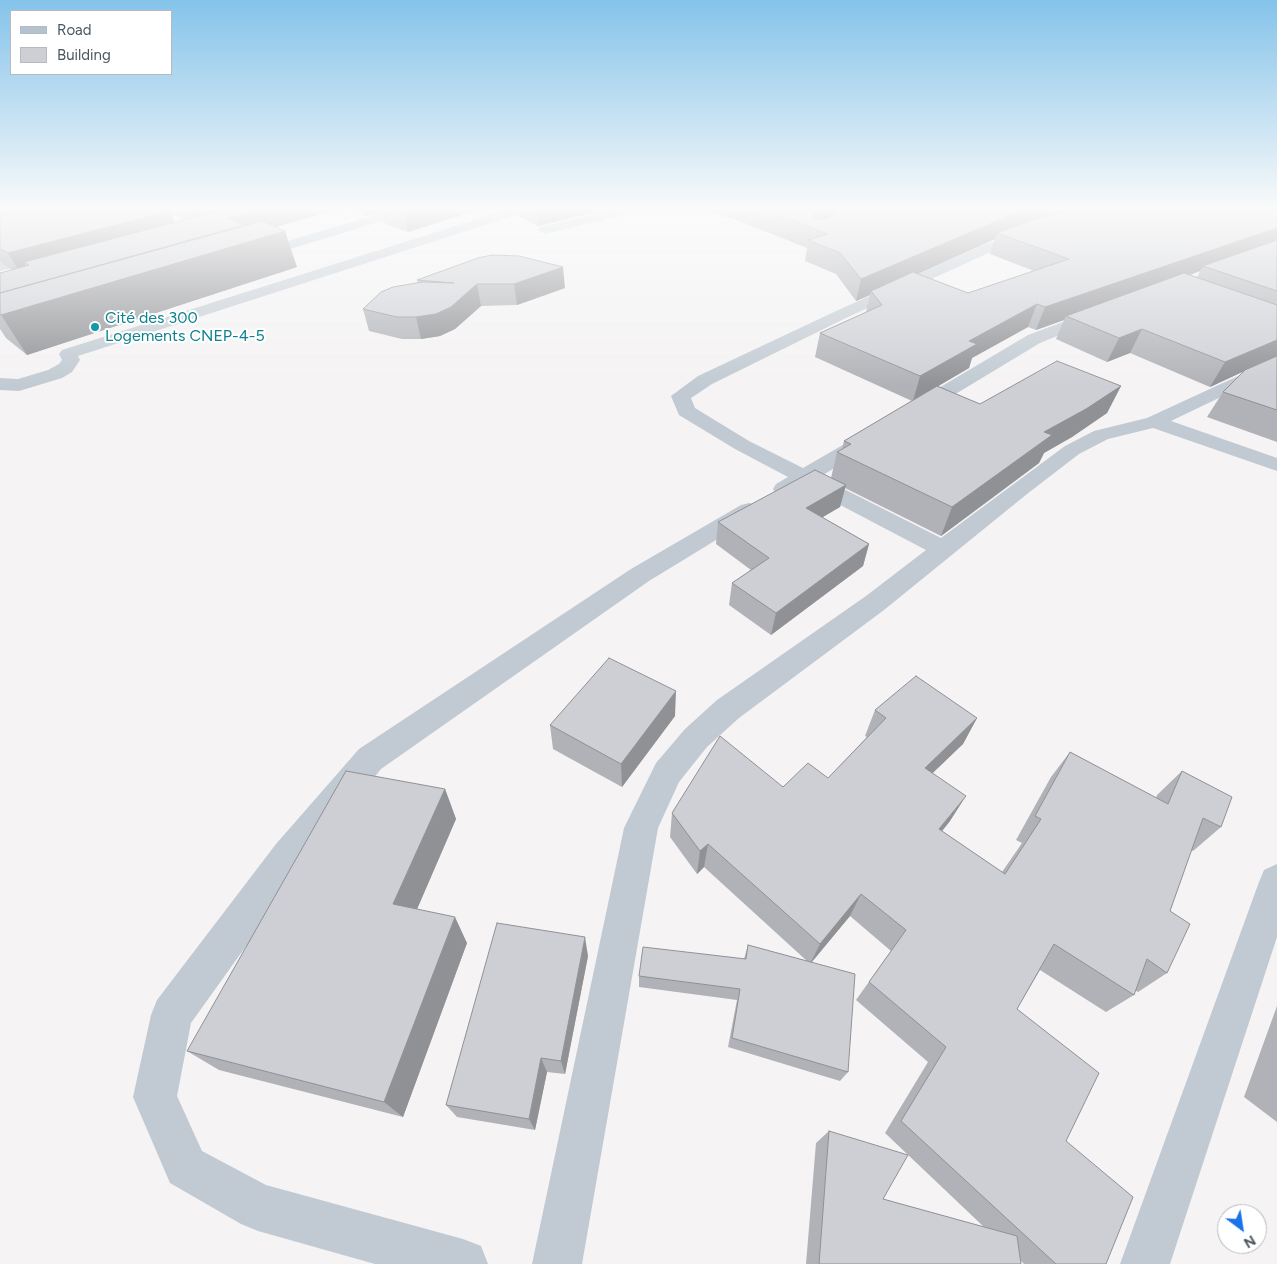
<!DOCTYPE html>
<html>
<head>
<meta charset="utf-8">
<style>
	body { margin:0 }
	#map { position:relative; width:1277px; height:1264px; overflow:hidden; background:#f5f3f3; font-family:Figtree,sans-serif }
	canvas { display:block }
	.legend { position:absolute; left:10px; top:10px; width:162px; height:65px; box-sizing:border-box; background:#fff; border:1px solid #b7bbc0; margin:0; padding:6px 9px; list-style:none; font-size:15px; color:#4a5661 }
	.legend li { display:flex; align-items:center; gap:10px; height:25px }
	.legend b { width:25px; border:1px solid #b7bbc0 }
	.north { position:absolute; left:1217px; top:1204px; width:50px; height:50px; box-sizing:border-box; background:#fff; border:1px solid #b7bbc0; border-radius:50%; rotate:149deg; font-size:14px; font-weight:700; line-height:20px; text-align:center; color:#4a5661 }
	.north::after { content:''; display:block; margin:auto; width:18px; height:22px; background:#1a73e8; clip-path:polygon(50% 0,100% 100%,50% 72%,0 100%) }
</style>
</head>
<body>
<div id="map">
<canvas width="1277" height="1264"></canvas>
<ul class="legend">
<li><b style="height:6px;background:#b3c2d1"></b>Road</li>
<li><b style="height:14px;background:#cdcfd5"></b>Building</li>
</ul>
<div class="north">N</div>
</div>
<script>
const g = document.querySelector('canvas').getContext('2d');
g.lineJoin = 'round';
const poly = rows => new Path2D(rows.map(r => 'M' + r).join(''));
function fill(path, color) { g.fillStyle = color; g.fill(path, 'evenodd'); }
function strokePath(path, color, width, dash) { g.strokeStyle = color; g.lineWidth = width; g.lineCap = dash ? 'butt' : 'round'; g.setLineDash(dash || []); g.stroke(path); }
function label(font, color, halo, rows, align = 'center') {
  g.font = font + ' Figtree,sans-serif'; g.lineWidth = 4; g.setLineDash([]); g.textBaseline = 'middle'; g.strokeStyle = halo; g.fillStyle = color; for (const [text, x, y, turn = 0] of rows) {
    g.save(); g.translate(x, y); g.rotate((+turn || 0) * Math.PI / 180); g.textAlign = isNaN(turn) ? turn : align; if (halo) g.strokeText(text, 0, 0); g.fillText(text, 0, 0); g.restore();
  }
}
fill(poly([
	[506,210,524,210,522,213,78,356,80,360,72,372,62,378,19,391,0,390,0,378,18,379,48,370,59,364,62,360,59,354,62,350,506,210],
	[612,210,633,210,631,213,545,234,538,230,540,227,612,210],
	[1029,229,1034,230,1036,233,1034,236,993,251,848,317,712,384,691,398,695,408,749,441,803,468,860,435,867,433,874,435,877,439,874,443,820,477,941,538,1065,446,1094,431,1147,418,1277,358,1277,370,1171,421,1277,458,1277,471,1153,428,1108,439,1079,454,1027,494,884,610,739,718,707,747,679,782,658,828,582,1264,532,1264,624,828,656,763,685,729,717,700,866,596,926,550,804,486,792,494,784,496,776,494,773,489,776,484,788,477,735,449,679,415,671,396,698,376,836,311,983,245,1029,229],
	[42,252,49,256,47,259,0,271,0,263,42,252],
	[1095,310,1101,312,1103,315,1101,318,1040,343,924,413,910,413,907,409,910,405,1028,335,1095,310],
	[749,503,757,505,761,510,757,515,649,581,381,769,302,868,191,1023,177,1096,202,1151,266,1185,463,1239,481,1246,488,1264,375,1264,258,1231,241,1224,170,1183,133,1097,151,1015,157,1000,276,844,359,749,631,569,741,505,749,503],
	[1277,864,1277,937,1170,1264,1120,1264,1259,882,1264,870,1277,864]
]), '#c1cad2');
fill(poly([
	[392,210,411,210,409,213,260,258,255,259,248,255,250,252,392,210]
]), '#b3c2d1');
fill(poly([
	[0,210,334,210,276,227,297,267,27,355,6,338,0,329,0,273,12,270,0,262],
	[172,215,179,217,184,220,175,222],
	[351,210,477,210,408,232,384,223,381,211,366,216],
	[518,210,603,210,538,226,519,216],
	[706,210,1277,210,1277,442,1207,417,1223,392,1244,371,1210,387,1130,353,1107,362,1056,339,1064,320,1036,330,1028,327,972,358,969,368,938,386,980,404,1121,386,1107,413,1072,437,1044,453,1039,463,941,536,845,488,840,507,822,517,869,544,863,566,771,635,729,605,732,583,751,570,716,544,718,522,831,478,837,452,842,449,844,441,912,401,815,357,820,333,866,312,870,295,856,301,836,274,805,261,807,248,742,222],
	[995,239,990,254,1034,271,968,293,918,274],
	[1200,271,1197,277,1190,275],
	[478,258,565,288,517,305,481,306,455,329,440,336,421,339,402,339,369,331,363,309,418,282,417,280],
	[875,710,977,718,963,744,932,773,950,821,942,831,1002,872,1022,843,1016,840,1051,777,1070,752,1156,798,1157,795,1182,771,1221,827,1193,851,1191,850,1170,911,1167,973,1138,992,1135,990,1134,995,1106,1012,1040,970,1017,1009,1066,1141,1106,1264,1024,1264,1020,1260,1021,1264,806,1264,816,1143,829,1131,883,1199,984,1227,885,1133,928,1062,856,1000,891,951,850,916,812,962,848,1072,840,1081,728,1047,737,1000,639,987,639,976,744,959,748,945,807,961,704,867,697,874,670,837,672,813,828,778,867,737,865,736],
	[675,716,622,787,553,749,550,725],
	[445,789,456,819,417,909,467,943,403,1117,219,1070,187,1051],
	[588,956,565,1074,547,1072,535,1130,457,1117,446,1105],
	[1277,1006,1277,1122,1244,1097]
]), '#b0b2b7');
fill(poly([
	[0,210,59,210,0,228],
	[191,210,334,210,252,234,285,231,297,267,27,355,1,315,197,226],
	[365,210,381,210,381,211,366,216],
	[411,210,477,210,408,232,404,212],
	[537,210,603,210,538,226],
	[819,210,852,210,810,227,812,213],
	[1025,210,1092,210,997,233,995,239,873,294,871,291,870,295,856,301,861,279,1020,211],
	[170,211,179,232,24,262,29,272,21,274,8,253],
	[1277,228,1277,244,1203,266,1200,271,1070,318,1066,316,1064,320,1036,330,1045,307],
	[563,267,565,288,517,305,514,284],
	[477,284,481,306,455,329,440,336,421,339,416,317],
	[1037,304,1028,327,972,358,969,368,913,401,920,376,969,341],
	[1142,329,1130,353,1107,362,1119,338],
	[1277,340,1277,356,1210,387,1225,362],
	[1121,386,1107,413,1072,437,1044,453,1039,463,941,536,952,507,1044,432],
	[846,485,840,507,801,530,806,508],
	[869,544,863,566,771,635,776,613],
	[676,691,675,716,622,787,621,764],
	[977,718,963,744,912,793,925,768],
	[445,789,456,819,408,930,393,904],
	[966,796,950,821,925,852,939,829],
	[708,844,704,867,697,874,700,851],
	[861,894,850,916,810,964,820,944],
	[455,917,467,943,403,1117,384,1102],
	[585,937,588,956,565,1074,561,1061],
	[541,1058,547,1072,535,1130,529,1119]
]), '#909195');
const building = poly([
	[21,210,166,210,170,211,8,253,0,249,0,216,21,210],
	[222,210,258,210,228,218,244,225,0,293,0,273,29,265,24,262,222,210],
	[397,210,411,210,404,212,397,210],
	[765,210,819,210,812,213,812,216,815,219,826,219,843,210,1025,210,1020,211,861,279,840,253,808,240,828,234,765,210],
	[1071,210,1277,210,1277,228,1045,307,1037,304,969,341,977,344,920,376,820,333,882,305,871,291,913,272,968,293,1069,259,997,233,1032,220,1071,210],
	[262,221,285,231,1,315,0,314,0,293,262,221],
	[1277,240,1277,291,1203,266,1277,240],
	[492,255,519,256,563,267,514,284,477,284,451,307,436,314,416,317,397,317,363,309,381,292,393,287,422,282,454,283,417,280,478,258,492,255],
	[1184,273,1277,305,1277,340,1225,362,1142,329,1119,338,1066,316,1184,273],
	[1277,356,1277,410,1223,392,1245,370,1277,356],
	[1057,361,1121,386,1086,409,1044,432,1052,435,952,507,837,452,851,444,844,441,937,386,980,404,1057,361],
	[815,470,846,485,806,508,869,544,776,613,732,583,769,558,718,522,815,470],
	[609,658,676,691,621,764,550,725,609,658],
	[916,676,977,718,925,768,966,796,939,829,1005,874,1041,819,1035,816,1070,752,1168,804,1182,771,1232,797,1221,827,1203,818,1170,911,1190,924,1167,973,1147,959,1134,995,1054,944,1017,1009,1099,1073,1066,1141,1133,1197,1106,1264,1056,1264,901,1121,946,1047,869,982,906,930,861,894,820,944,708,844,700,851,672,813,720,736,783,787,808,763,828,778,886,718,875,710,916,676],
	[346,771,445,789,393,904,455,917,384,1102,187,1051,346,771],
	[497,923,585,937,561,1061,541,1058,529,1119,446,1105,497,923],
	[748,945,855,974,848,1072,732,1038,740,989,639,976,643,947,746,959,748,945],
	[829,1131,908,1155,883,1199,1017,1236,1021,1264,819,1264,829,1131]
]);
fill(building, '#cdcfd5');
strokePath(building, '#909195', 1);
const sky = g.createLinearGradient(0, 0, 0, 387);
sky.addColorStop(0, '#85c3ea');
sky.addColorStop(0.54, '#fafafa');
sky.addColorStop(1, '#fafafa00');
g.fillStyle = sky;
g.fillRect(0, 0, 1277, 387);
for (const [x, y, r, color] of [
	[95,327,5,"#0f9aa8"]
]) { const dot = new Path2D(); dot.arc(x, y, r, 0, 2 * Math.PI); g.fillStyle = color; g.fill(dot); strokePath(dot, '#fff', 2); }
label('16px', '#0d838f', '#fff', [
	["Cité des 300",105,318],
	["Logements CNEP-4-5",105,336]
], 'left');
</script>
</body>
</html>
